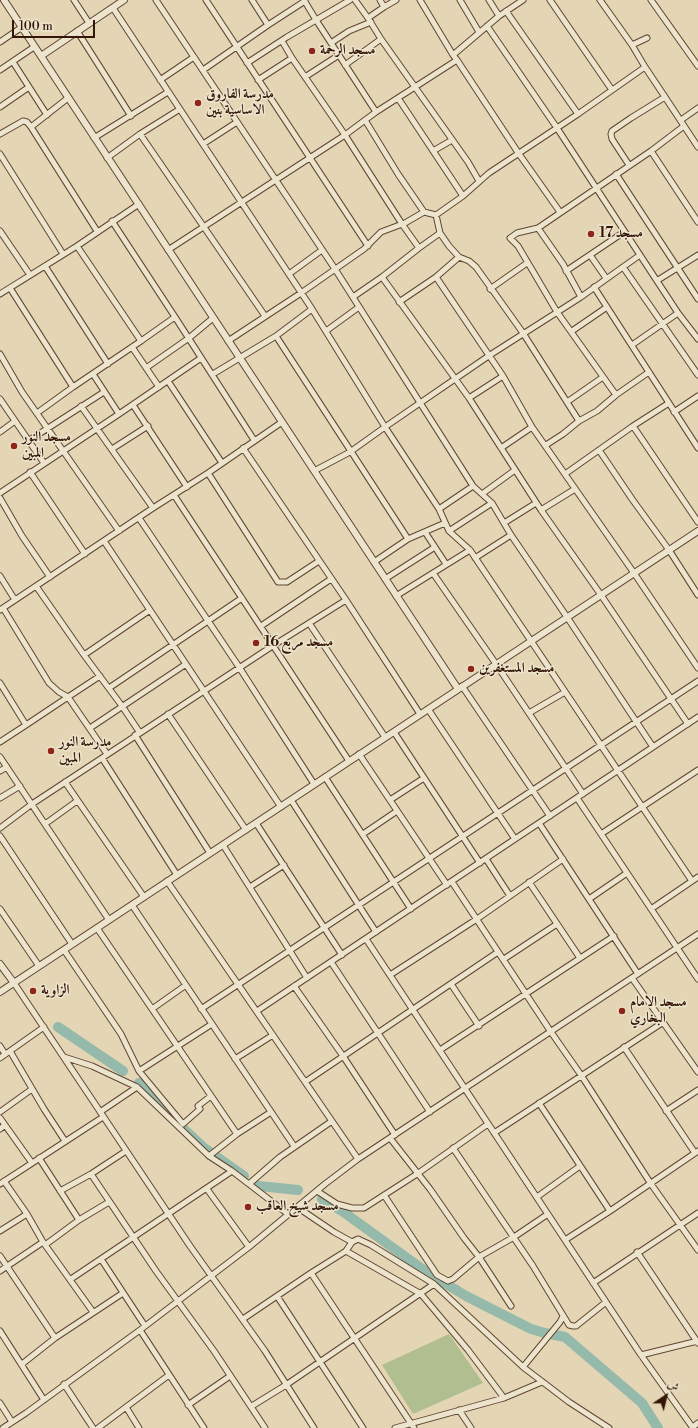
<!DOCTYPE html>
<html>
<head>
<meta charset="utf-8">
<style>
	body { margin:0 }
	#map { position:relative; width:698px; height:1428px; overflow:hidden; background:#e4d6b4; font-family:"Libre Bodoni",Amiri,serif }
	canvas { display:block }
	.north { position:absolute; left:646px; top:1376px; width:40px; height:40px; -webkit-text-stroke:3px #ede4ce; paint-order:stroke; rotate:35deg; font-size:11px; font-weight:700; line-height:16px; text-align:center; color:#331607 }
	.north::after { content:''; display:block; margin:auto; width:14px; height:18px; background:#331607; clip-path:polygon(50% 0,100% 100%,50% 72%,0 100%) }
	.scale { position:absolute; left:12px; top:20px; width:83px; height:18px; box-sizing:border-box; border:2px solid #331607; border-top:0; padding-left:5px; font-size:12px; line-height:14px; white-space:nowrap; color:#331607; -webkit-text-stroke:3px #ede4ce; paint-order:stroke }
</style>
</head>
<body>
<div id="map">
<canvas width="698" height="1428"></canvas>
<div class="north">ش</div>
<div class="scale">100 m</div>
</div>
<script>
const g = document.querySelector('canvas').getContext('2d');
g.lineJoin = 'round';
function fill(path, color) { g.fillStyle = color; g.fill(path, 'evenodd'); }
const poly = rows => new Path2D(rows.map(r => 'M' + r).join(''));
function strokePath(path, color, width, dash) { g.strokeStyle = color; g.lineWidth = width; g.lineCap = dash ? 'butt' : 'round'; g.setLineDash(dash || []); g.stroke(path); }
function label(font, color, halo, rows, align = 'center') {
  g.font = font + ' "Libre Bodoni",Amiri,serif'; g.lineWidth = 3; g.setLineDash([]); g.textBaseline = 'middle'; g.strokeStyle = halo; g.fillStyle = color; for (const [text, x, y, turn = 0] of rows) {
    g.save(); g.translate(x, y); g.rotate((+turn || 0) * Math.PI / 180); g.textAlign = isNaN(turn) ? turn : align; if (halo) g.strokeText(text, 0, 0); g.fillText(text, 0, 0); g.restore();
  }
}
fill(poly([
	[449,1334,483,1383,413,1414,382,1365]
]), '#b1be8f');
strokePath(poly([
	[58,1027,123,1071],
	[139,1083,176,1122,203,1147,244,1176],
	[259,1186,298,1190],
	[322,1199,342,1211,425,1271,466,1296,531,1329,545,1333,565,1337,642,1403,658,1428]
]), '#95b9aa', 10);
const minor = poly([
	[74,0,89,23],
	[156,0,335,269,473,486,492,503,511,535,567,617,653,747],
	[206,0,368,246],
	[252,0,268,25],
	[304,0,316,20,376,112],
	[355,0,368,18],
	[380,0,384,7,368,18,381,39,468,162,479,181],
	[420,0,453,55],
	[460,0,479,32],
	[489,0,499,16],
	[550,0,612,90],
	[651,0,698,66],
	[384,7,396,0],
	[113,8,312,309,385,427,439,509,449,531,470,550,692,881],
	[506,11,578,114,645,67,632,45,600,0],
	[487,26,557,128,640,255,623,267,698,375],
	[77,31,131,116],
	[282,41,292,58,345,135,402,224,419,248],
	[0,42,22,27],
	[331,43,349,31,371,22],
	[632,45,647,38],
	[457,60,519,154,560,212],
	[13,62,47,115],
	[247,63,287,37,350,0],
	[345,65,381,39],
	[0,70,34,47],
	[203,70,268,25,305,1],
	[305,77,339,55],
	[160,80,194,57],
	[258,80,292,58],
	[665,97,698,147],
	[68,98,31,127,97,231],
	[398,98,463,196],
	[0,107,29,87],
	[681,120,698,108],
	[0,134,23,121,27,122,31,127],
	[140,134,265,316],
	[94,138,168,92],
	[203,144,237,122],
	[433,151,452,140],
	[651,151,698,222],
	[0,154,63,254],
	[107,158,140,134,180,109],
	[629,165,612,139,611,134,612,131,631,118,665,97,645,67],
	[616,174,698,299],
	[424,212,436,215],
	[538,228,563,264,581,297],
	[0,231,30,275],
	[77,246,141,341,175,317,112,221],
	[168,250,345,135,376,112,457,60,453,55,499,16,523,0],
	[590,255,606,278],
	[640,255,678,313,698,339],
	[459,257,469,261,476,267,523,333,579,421],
	[45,266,108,364],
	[566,271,624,232],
	[289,274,322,250],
	[382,277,469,398,541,510,601,595,688,724],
	[436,277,503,376,532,427,634,573,698,668],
	[658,280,698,255],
	[594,287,698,448],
	[10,288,73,387,141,341],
	[490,289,527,263],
	[0,294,77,246,139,204],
	[353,297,382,277,419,248,440,233],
	[399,302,436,277,459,257,449,246,440,233,436,215,463,196,489,173,578,114],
	[175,317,254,440],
	[326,331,359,307],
	[572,331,607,307],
	[276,336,408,539],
	[228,341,301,293,364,249,381,232,405,223,424,212,398,174,365,120],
	[632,345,678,313],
	[132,347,159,387],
	[0,354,22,392,119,531],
	[146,368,189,338,213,318],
	[93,374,119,414],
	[213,374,276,336,312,309],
	[168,381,222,463],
	[616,395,557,312,518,246,510,238,517,233,538,228,651,151,684,126],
	[469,398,503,376],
	[0,399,44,463],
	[567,402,603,377],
	[133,405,187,487],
	[81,406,153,508],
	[674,412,698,396],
	[37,413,73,387],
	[633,426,698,522],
	[0,432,15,421],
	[28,441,104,392],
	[546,445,563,434,579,421,597,411,616,395,649,372],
	[243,448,346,600,420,714],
	[501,448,532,427],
	[112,449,148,426],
	[599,450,632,499,669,550,698,595],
	[314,471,350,452,385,427,490,355,581,297,623,267],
	[30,472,85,554],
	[208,473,278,582,287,582,319,561],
	[565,474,633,426,669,403],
	[0,493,119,414,201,358],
	[482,494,515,470],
	[174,495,349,761],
	[0,498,22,536,50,577],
	[439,509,473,486],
	[541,510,575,489],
	[139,518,239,667,314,784],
	[504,523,536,503],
	[449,531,492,503],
	[425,532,446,564],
	[104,541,281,807],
	[475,558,511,535],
	[374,562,408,539,445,523],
	[433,573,496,664,583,794],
	[0,576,15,600],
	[385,579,435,547],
	[36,586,84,655,122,706,140,733],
	[396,596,470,550],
	[3,608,49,683,59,692,68,697,26,725],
	[0,610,153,508,208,473,282,422],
	[309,623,385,737],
	[261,626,331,579],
	[84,655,150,610],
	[100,676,68,697,107,754],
	[0,683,26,725,0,742],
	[462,686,550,816],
	[109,688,242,598],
	[428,709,515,839],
	[529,713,565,692],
	[168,714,246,830],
	[90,728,186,664],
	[394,732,480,863],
	[135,735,210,853],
	[359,754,447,885],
	[0,757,109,920],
	[102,758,274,645,346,600],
	[0,771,7,767],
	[325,777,411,909],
	[65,782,144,897],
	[0,798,20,786],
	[577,798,698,979],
	[291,800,376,932],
	[390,800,424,778],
	[256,823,342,955],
	[539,823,638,974],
	[45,824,77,801],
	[0,828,32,804,102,758,177,875],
	[363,834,397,811],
	[601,834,698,770],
	[0,836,72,944],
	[223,845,307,978],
	[486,859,510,896],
	[167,881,358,1159],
	[452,882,551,1032,581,1075,651,1184,698,1250],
	[529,882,580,958],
	[250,887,284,865],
	[589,899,627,873],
	[132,905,294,1146],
	[0,909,39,966],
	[651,909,698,877],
	[97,928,237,1134],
	[366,939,641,1355,693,1428],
	[64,950,121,1034,139,1071,183,1124,200,1109,198,1106,211,1096],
	[504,959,557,924],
	[331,962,430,1112],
	[390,975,477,919,563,859],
	[632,978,698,1072],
	[14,983,190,1246,265,1351,314,1428],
	[451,984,479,1026],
	[294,986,343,1056,395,1135],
	[152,1009,186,985],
	[201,1009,698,681],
	[257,1011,698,717],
	[0,1046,5,1054],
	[624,1047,695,1153],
	[440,1050,614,936],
	[10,1051,44,1109,65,1141],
	[64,1057,92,1066,137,1087,209,1156,232,1171,288,1214],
	[0,1058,44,1027],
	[235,1059,273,1035],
	[139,1071,212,1024],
	[305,1082,498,952],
	[539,1103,610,1211],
	[666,1111,698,1090],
	[0,1112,32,1089],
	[100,1112,137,1087],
	[0,1118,32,1163],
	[0,1129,5,1125],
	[494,1133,662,1023],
	[390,1138,430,1189,464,1238,479,1257,511,1306],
	[453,1148,533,1266,569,1325,573,1326,576,1326,606,1302],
	[126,1151,91,1174,156,1271,214,1351,265,1428],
	[209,1156,237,1134,271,1112],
	[39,1158,79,1220,109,1202],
	[4,1181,27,1214,43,1242,93,1312],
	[0,1184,103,1117],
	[249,1184,280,1157,332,1121],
	[207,1189,249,1247],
	[60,1191,91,1174],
	[317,1191,337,1204,352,1208,364,1208,417,1174,488,1124],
	[384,1195,437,1275,448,1281,453,1279,479,1257,514,1237,548,1214],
	[537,1197,580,1166],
	[297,1207,334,1232,352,1242],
	[0,1231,27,1214],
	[565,1240,610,1211,698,1151],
	[45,1245,79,1220],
	[346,1251,421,1294,468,1350,504,1398],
	[637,1252,698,1343],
	[0,1256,55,1338],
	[101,1259,145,1326],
	[0,1271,43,1242],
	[311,1273,414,1428],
	[71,1279,232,1171],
	[593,1283,698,1213],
	[277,1296,363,1428],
	[243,1319,311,1273,346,1251,352,1242,358,1239,371,1245,434,1284,523,1367,569,1402,609,1428],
	[140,1330,204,1428],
	[0,1331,44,1400],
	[641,1355,698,1341],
	[22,1364,55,1338,123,1293],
	[523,1367,560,1322,563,1316],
	[64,1384,93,1428],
	[0,1403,12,1422],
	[188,1405,230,1376],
	[252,1406,286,1385,434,1284],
	[126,1407,139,1428],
	[459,1410,471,1428],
	[693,1427,698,1423],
	[3,1428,26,1413,140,1330,249,1247,325,1184,358,1159,698,934],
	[98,1428,169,1375],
	[395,1428,504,1398,542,1382]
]);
const tertiary = poly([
	[4,0,458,689],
	[41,56,124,0],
	[0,964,14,983],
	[0,992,698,531]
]);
strokePath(minor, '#5f4632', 7);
strokePath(tertiary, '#5f4632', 8);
strokePath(minor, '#ede4ce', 5);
strokePath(tertiary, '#ede4ce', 6);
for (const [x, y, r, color] of [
	[312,51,4,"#8f2418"],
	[198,103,4,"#8f2418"],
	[591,234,4,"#8f2418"],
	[14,446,4,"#8f2418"],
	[256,643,4,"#8f2418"],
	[471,669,4,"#8f2418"],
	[51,751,4,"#8f2418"],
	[33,991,4,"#8f2418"],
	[622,1011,4,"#8f2418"],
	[248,1207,4,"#8f2418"]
]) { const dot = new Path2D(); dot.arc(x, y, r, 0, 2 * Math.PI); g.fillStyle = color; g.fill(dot); strokePath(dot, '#ede4ce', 1.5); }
label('bold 14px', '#331607', '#ede4ce', [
	["مسجد الرحمة",320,51],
	["مدرسة الفاروق",206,95],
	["الاساسية بنين",206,111],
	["مسجد 17",599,234],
	["مسجد النور",22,438],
	["المبين",22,454],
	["مسجد مربع 16",264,643],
	["مسجد المستغفرين",479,669],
	["مدرسة النور",59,743],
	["المبين",59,759],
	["الزاوية",41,991],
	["مسجد الامام",630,1003],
	["البخاري",630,1019],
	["مسجد شيخ العاقب",256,1207]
], 'left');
</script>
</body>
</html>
